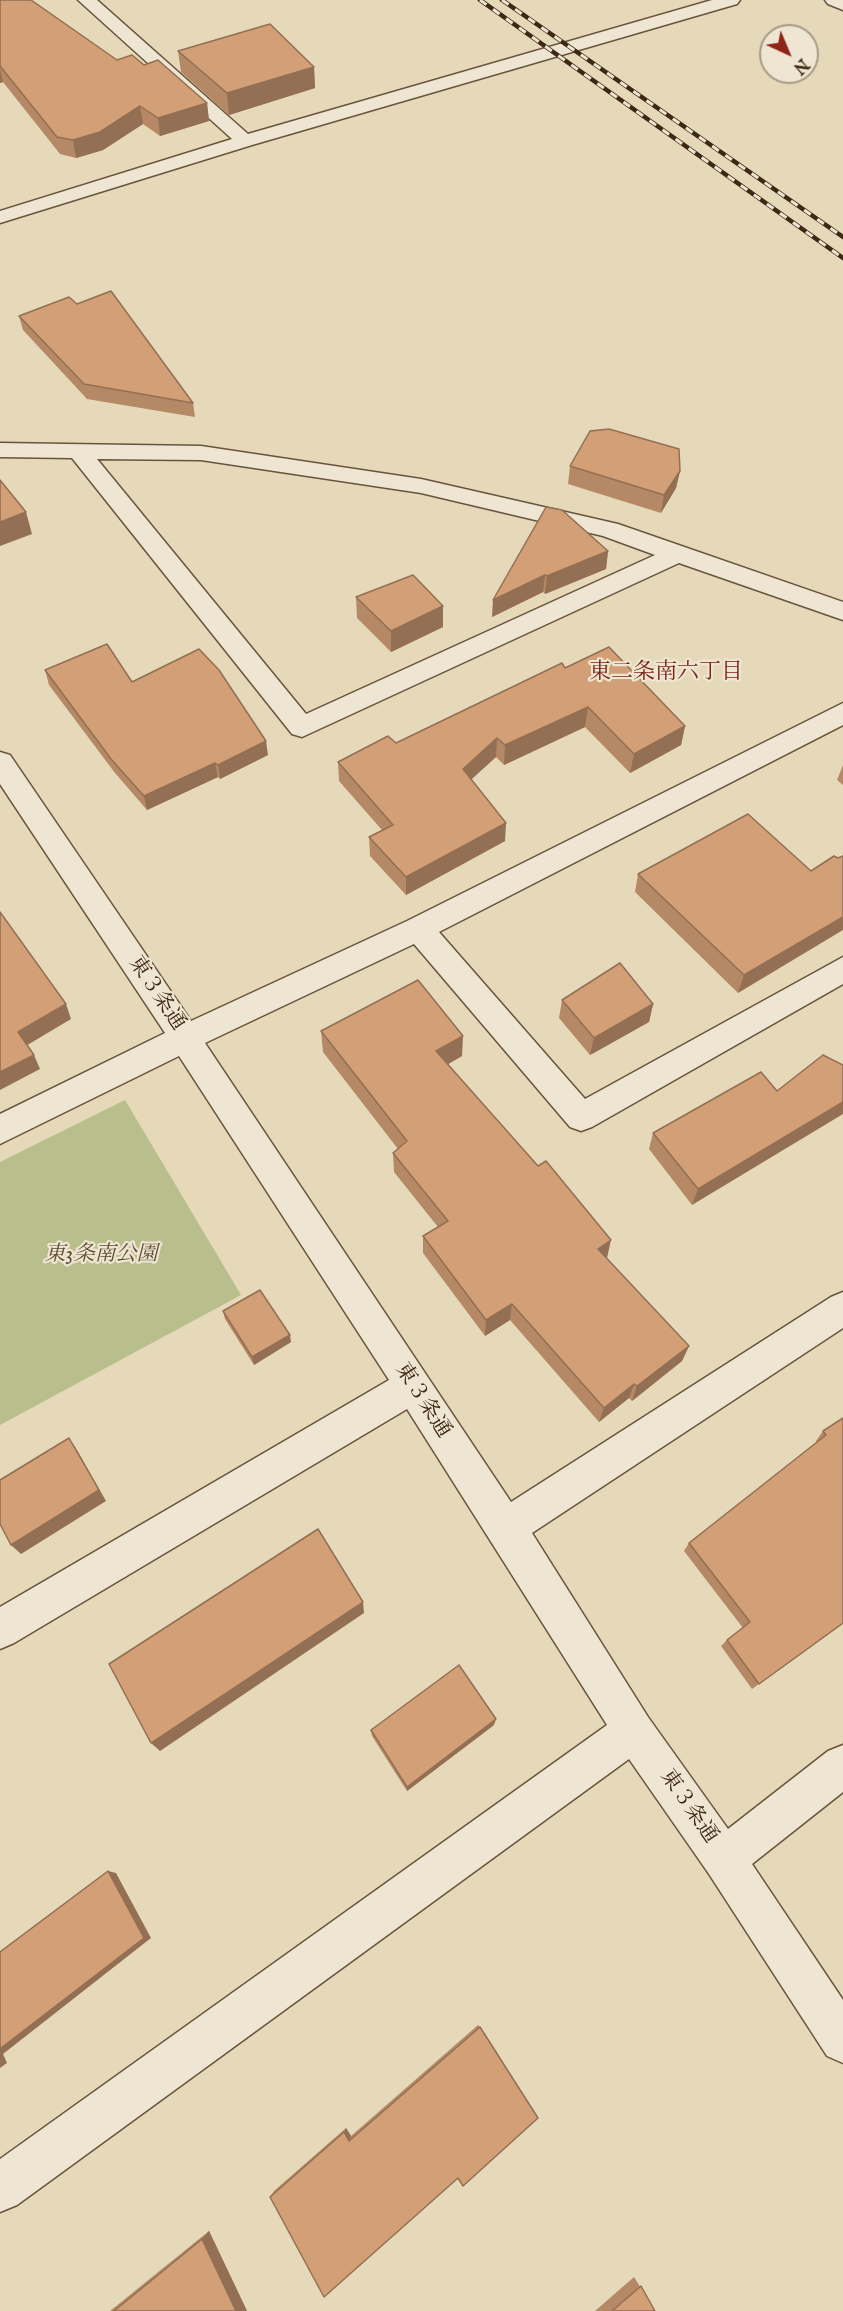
<!DOCTYPE html>
<html>
<head>
<meta charset="utf-8">
<style>
	body { margin:0 }
	#map { position:relative; width:843px; height:2311px; overflow:hidden; background:#e5d9b9; font-family:"IM FELL English",serif }
	canvas { display:block }
	.north { position:absolute; left:759px; top:24px; width:60px; height:60px; box-sizing:border-box; background:#eee6d2; border:2px solid #a89a86; border-radius:50%; rotate:136deg; font-size:16px; font-weight:700; line-height:24px; text-align:center; color:#3e2713 }
	.north::after { content:''; display:block; margin:auto; width:21px; height:27px; background:#8f2418; clip-path:polygon(50% 0,100% 100%,50% 72%,0 100%) }
</style>
</head>
<body>
<div id="map">
<canvas width="843" height="2311"></canvas>
<div class="north">N</div>
</div>
<script>
const g = document.querySelector('canvas').getContext('2d');
g.lineJoin = 'round';
function fill(path, color) { g.fillStyle = color; g.fill(path, 'evenodd'); }
const poly = rows => new Path2D(rows.map(r => 'M' + r).join(''));
function strokePath(path, color, width, dash) { g.strokeStyle = color; g.lineWidth = width; g.lineCap = dash ? 'butt' : 'round'; g.setLineDash(dash || []); g.stroke(path); }
function label(font, color, halo, rows, align = 'center') {
  g.font = font + ' "IM FELL English","Noto Serif JP",serif'; g.lineWidth = 4.5; g.setLineDash([]); g.textBaseline = 'middle'; g.strokeStyle = halo; g.fillStyle = color; for (const [text, x, y, turn = 0] of rows) {
    g.save(); g.translate(x, y); g.rotate((+turn || 0) * Math.PI / 180); g.textAlign = isNaN(turn) ? turn : align; if (halo) g.strokeText(text, 0, 0); g.fillText(text, 0, 0); g.restore();
  }
}
fill(poly([
	[125,1100,241,1295,0,1425,0,1162]
]), '#b8be8c');
const minor = poly([
	[78,0,97,0,248,134,712,0,740,0,737,4,252,145,0,223,0,211,232,139,78,0],
	[825,0,843,0,843,10,828,4,825,0],
	[0,443,201,446,421,479,618,524,843,602,843,620,679,563,302,737,292,734,72,458,0,457,0,443],
	[97,459,201,460,421,493,603,536,655,555,306,714,97,459],
	[843,703,843,725,439,932,585,1099,843,957,843,984,592,1127,581,1131,570,1127,414,944,205,1043,511,1502,831,1297,843,1292,843,1328,532,1533,648,1717,728,1829,828,1751,843,1745,843,1792,752,1864,843,2000,843,2063,827,2056,709,1874,629,1759,17,2205,0,2212,0,2159,607,1725,407,1409,14,1643,0,1649,0,1607,389,1380,179,1056,0,1144,0,1114,165,1033,0,784,0,752,10,755,191,1021,407,921,843,703]
]);
strokePath(minor, '#68543c', 3);
fill(minor, '#eee6d2');
const rail = poly([
	[480,0,843,258],
	[502,0,843,237]
]);
strokePath(rail, '#3e2713', 4.5);
strokePath(rail, '#eee6d2', 3, [8]);
fill(poly([
	[0,0,117,60,144,65,207,103,209,121,160,136,143,124,103,150,76,158,60,154,3,82,0,83],
	[178,51,314,67,315,88,229,115,181,72],
	[19,316,193,403,195,417,87,399,23,330],
	[570,466,680,471,676,488,661,513,568,484],
	[546,507,608,551,606,569,545,594,543,592,492,617],
	[356,597,443,627,391,652,357,618],
	[565,668,685,726,681,745,630,773,585,727,504,765,496,757,471,779,505,841,406,895,370,856,369,837,382,830,339,781,338,762,396,743],
	[45,670,132,682,268,755,220,779,218,777,147,810,115,773,49,685],
	[843,765,843,785,837,780],
	[838,858,738,993,635,892,638,874,811,871],
	[562,1000,653,1004,649,1022,590,1055,559,1018],
	[321,1031,462,1056,448,1064,607,1258,606,1258,689,1346,682,1361,632,1401,629,1398,599,1422,510,1320,485,1336,423,1253,423,1236,438,1227,394,1172,393,1153,398,1149,323,1052],
	[777,1091,692,1205,649,1149,653,1133],
	[223,1311,291,1342,254,1365,225,1319],
	[843,1418,843,1623,752,1689,721,1646,727,1640,743,1628,684,1551,689,1543,817,1443,816,1441,823,1431],
	[494,1725,407,1791,372,1736,371,1730],
	[478,2025,480,2027,458,2178,270,2197,274,2191,346,2128,351,2136],
	[209,2231,247,2311,110,2311],
	[634,2277,655,2311,595,2311]
]), '#b58965');
fill(poly([
	[314,67,315,88,229,115,227,93],
	[0,69,3,82,0,83],
	[207,103,209,121,160,136,158,118],
	[140,106,143,124,103,150,76,158,73,140],
	[680,471,676,488,661,513,664,495],
	[26,512,32,534,0,546,0,522],
	[608,551,606,569,545,594,547,576],
	[545,575,543,592,492,617,493,600],
	[443,606,443,627,391,652,391,631],
	[588,707,585,727,504,765,505,745],
	[685,726,681,745,630,773,634,754],
	[497,738,496,757,462,788,463,769],
	[266,741,268,755,220,779,218,765],
	[215,763,218,777,147,810,144,796],
	[506,823,505,841,406,895,406,877],
	[843,917,843,930,738,993,744,975],
	[66,1004,71,1019,24,1047,18,1032],
	[653,1004,649,1022,590,1055,594,1038],
	[463,1036,462,1056,436,1071,436,1051],
	[34,1055,40,1069,0,1090,0,1072],
	[843,1102,843,1114,692,1205,698,1189],
	[611,1240,607,1258,593,1266,598,1249],
	[512,1304,510,1320,485,1336,486,1320],
	[290,1335,291,1342,254,1365,252,1357],
	[689,1346,682,1361,632,1401,637,1386],
	[634,1384,629,1398,599,1422,604,1408],
	[69,1438,77,1450,106,1501,21,1554,11,1545],
	[363,1602,364,1613,160,1751,151,1743],
	[496,1719,494,1725,407,1791,407,1787],
	[108,1871,116,1873,151,1938,3,2054,7,2063,0,2068,0,2049],
	[346,2128,351,2136,349,2141,344,2132],
	[209,2231,247,2311,236,2311,202,2239]
]), '#936f53');
const building = poly([
	[0,0,31,0,117,60,132,55,144,65,158,60,207,103,158,118,140,106,100,132,73,140,57,137,0,66,0,0],
	[270,24,314,67,227,93,178,51,270,24],
	[111,291,193,403,84,384,19,316,69,297,77,304,111,291],
	[609,429,679,449,680,471,664,495,570,466,590,431,609,429],
	[0,480,26,512,0,522,0,480],
	[546,507,562,510,608,551,547,576,545,575,493,600,546,507],
	[413,575,443,606,391,631,356,597,413,575],
	[107,644,132,682,199,649,219,670,266,741,218,765,215,763,144,796,111,759,45,670,107,644],
	[609,647,685,726,634,754,588,707,505,745,497,738,463,769,506,823,406,877,369,837,393,825,338,762,388,736,396,743,562,663,565,668,609,647],
	[748,814,811,871,834,856,838,858,843,856,843,917,744,975,638,874,748,814],
	[0,912,66,1004,18,1032,34,1055,0,1072,0,912],
	[620,963,653,1004,594,1038,562,1000,620,963],
	[418,980,463,1036,436,1051,538,1166,546,1161,611,1240,598,1249,689,1346,637,1386,634,1384,604,1408,512,1304,486,1320,423,1236,448,1221,393,1153,407,1141,321,1031,418,980],
	[823,1055,843,1065,843,1102,698,1189,653,1133,761,1072,777,1091,823,1055],
	[260,1290,290,1335,252,1357,223,1311,260,1290],
	[843,1418,843,1623,759,1684,727,1640,750,1622,689,1543,826,1435,823,1431,843,1418],
	[69,1438,99,1490,11,1545,0,1524,0,1480,69,1438],
	[318,1529,363,1602,151,1743,109,1664,318,1529],
	[459,1665,496,1719,407,1787,371,1730,459,1665],
	[108,1871,144,1938,0,2049,0,1952,108,1871],
	[480,2027,538,2118,463,2186,458,2178,324,2297,270,2197,344,2132,349,2141,480,2027],
	[202,2239,236,2311,114,2311,202,2239],
	[641,2286,655,2311,612,2311,641,2286]
]);
fill(building, '#d29f76');
strokePath(building, '#936f53', 1.5);
label('21px', '#3e2713', '#eee6d2', [
	["東３条通",156,994,56],
	["東３条通",422,1401,57],
	["東３条通",688,1807,55]
]);
label('italic 21px', '#5c4d31', '#eee6d2', [
	["東3条南公園",101,1256]
]);
label('22px', '#7a1f14', '#eee6d2', [
	["東二条南六丁目",666,673]
]);
</script>
</body>
</html>
